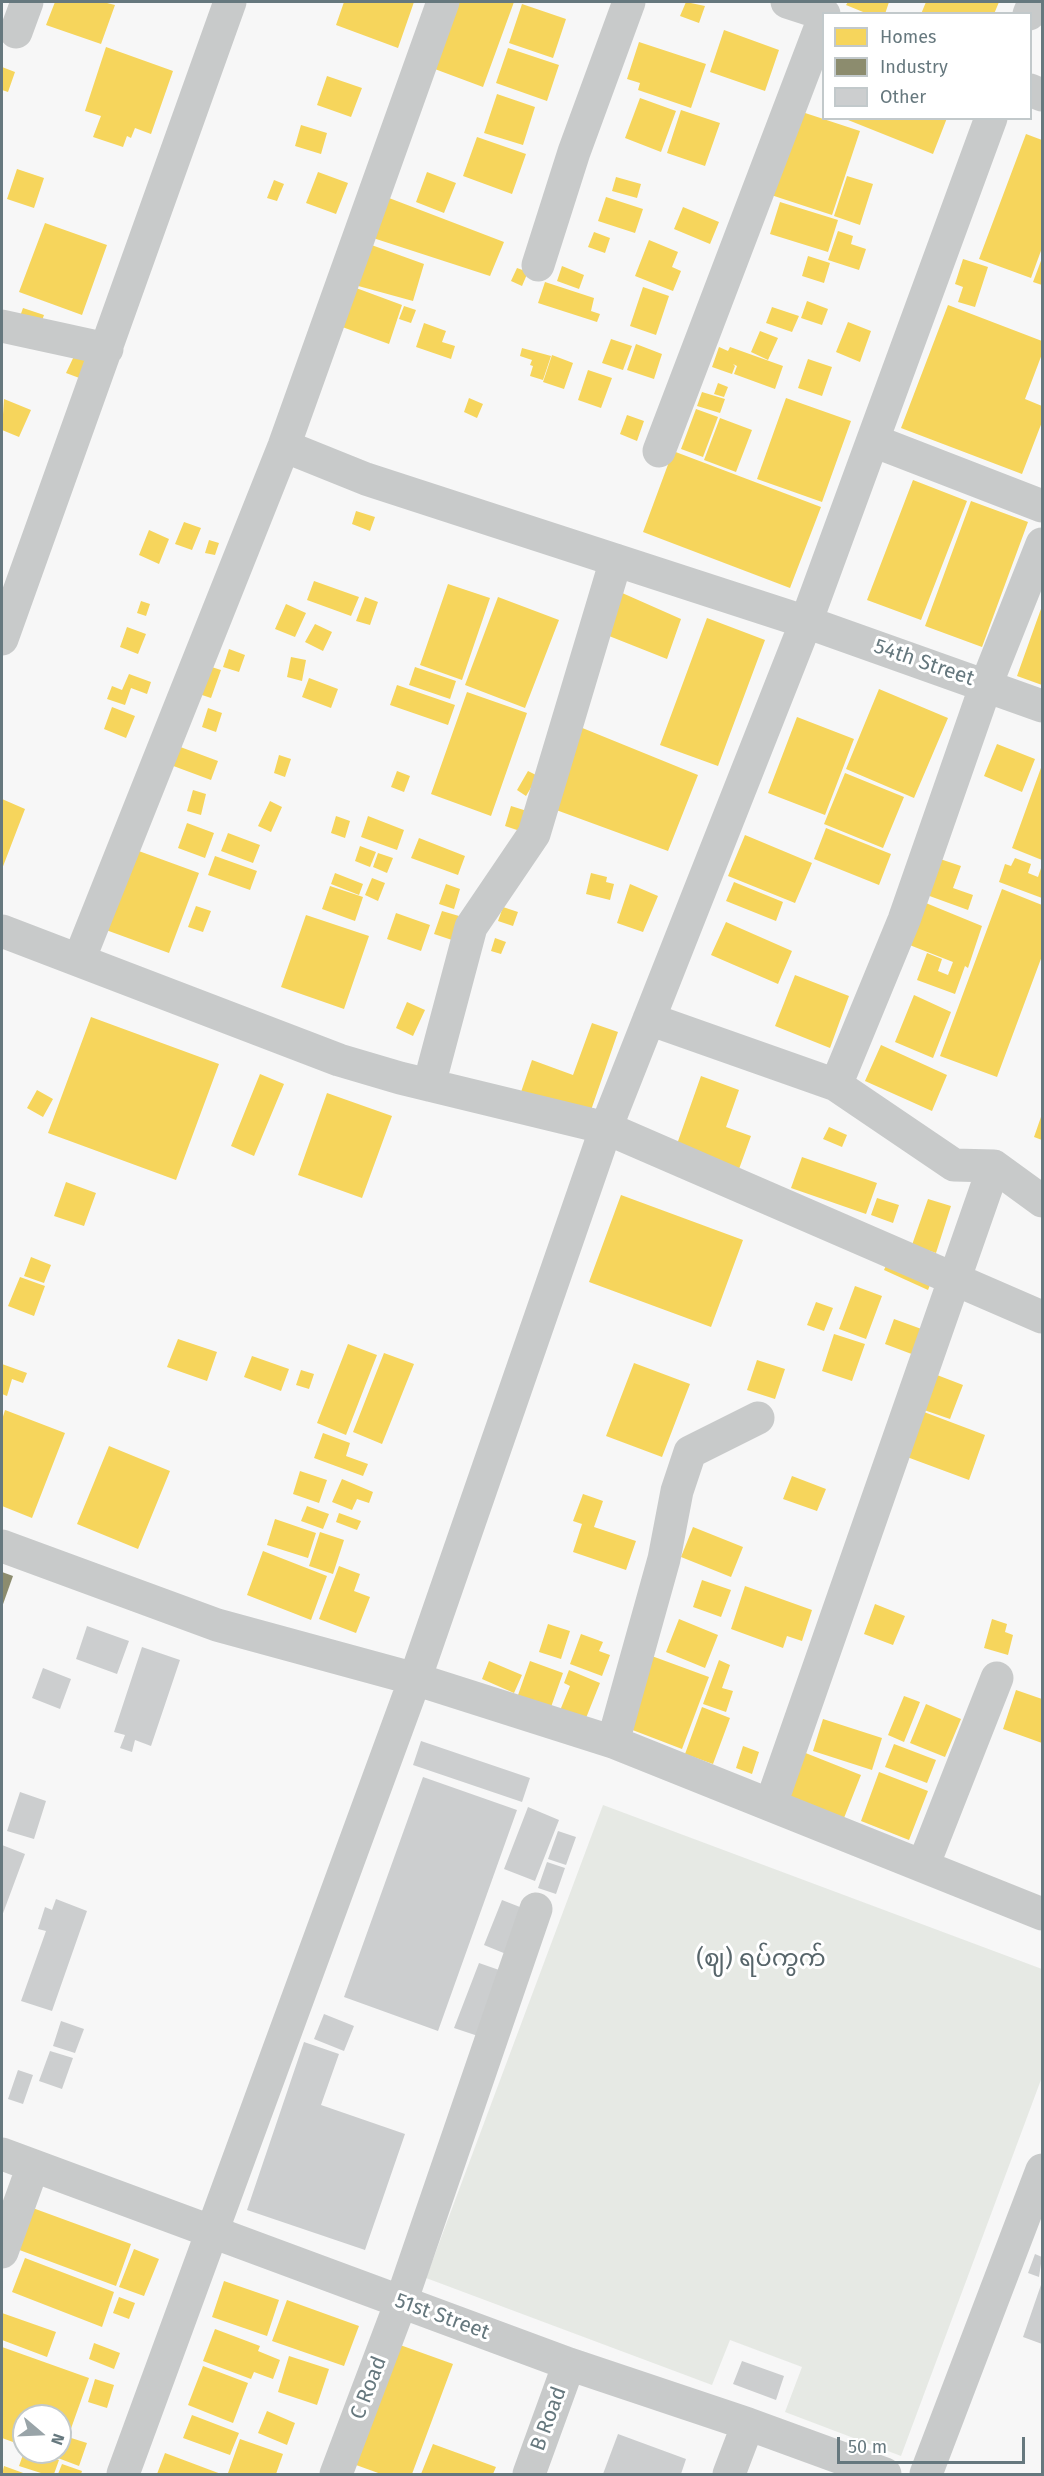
<!DOCTYPE html>
<html>
<head>
<meta charset="utf-8">
<style>
	body { margin:0 }
	#map { position:relative; width:1044px; height:2476px; overflow:hidden; background:#f7f7f7; font-family:"Fira Sans",sans-serif }
	canvas { display:block }
	.frame { position:absolute; inset:0; border:3px solid #66787e; pointer-events:none }
	.legend { position:absolute; left:822px; top:12px; width:210px; height:108px; box-sizing:border-box; background:#fff; border:2px solid #c2c9cb; margin:0; padding:8px 10px; list-style:none; font-size:18px; color:#66787e }
	.legend li { display:flex; align-items:center; gap:12px; height:30px }
	.legend b { width:30px; border:2px solid #c2c9cb }
	.north { position:absolute; left:12px; top:2404px; width:60px; height:60px; box-sizing:border-box; background:#fff; border:2px solid #c2c9cb; border-radius:50%; rotate:109deg; font-size:16px; font-weight:700; line-height:24px; text-align:center; color:#66787e }
	.north::after { content:''; display:block; margin:auto; width:21px; height:27px; background:#99a4a8; clip-path:polygon(50% 0,100% 100%,50% 72%,0 100%) }
	.scale { position:absolute; left:837px; top:2437px; width:188px; height:27px; box-sizing:border-box; border:3px solid #66787e; border-top:0; padding-left:8px; font-size:18px; line-height:21px; white-space:nowrap; color:#66787e; -webkit-text-stroke:4px #fff; paint-order:stroke }
</style>
</head>
<body>
<div id="map">
<canvas width="1044" height="2476"></canvas>
<div class="frame"></div>
<ul class="legend">
<li><b style="height:16px;background:#f6d55c"></b>Homes</li>
<li><b style="height:16px;background:#8c8c6e"></b>Industry</li>
<li><b style="height:16px;background:#cccecf"></b>Other</li>
</ul>
<div class="north">N</div>
<div class="scale">50 m</div>
</div>
<script>
const g = document.querySelector('canvas').getContext('2d');
g.lineJoin = 'round';
function fill(path, color) { g.fillStyle = color; g.fill(path, 'evenodd'); }
const poly = rows => new Path2D(rows.map(r => 'M' + r).join(''));
function strokePath(path, color, width, dash) { g.strokeStyle = color; g.lineWidth = width; g.lineCap = dash ? 'butt' : 'round'; g.setLineDash(dash || []); g.stroke(path); }
function label(font, color, halo, rows, align = 'center') {
  g.font = font + ' "Fira Sans","Noto Sans Myanmar",sans-serif'; g.lineWidth = 6; g.setLineDash([]); g.textBaseline = 'middle'; g.strokeStyle = halo; g.fillStyle = color; for (const [text, x, y, turn = 0] of rows) {
    g.save(); g.translate(x, y); g.rotate((+turn || 0) * Math.PI / 180); g.textAlign = isNaN(turn) ? turn : align; if (halo) g.strokeText(text, 0, 0); g.fillText(text, 0, 0); g.restore();
  }
}
fill(poly([
	[603,1805,1042,1969,1042,2077,901,2456,785,2412,802,2367,730,2340,712,2385,426,2278]
]), '#e6e9e4');
fill(poly([
	[55,2,103,2,115,5,101,44,46,25],
	[344,2,414,2,398,48,336,25],
	[447,2,514,2,483,87,424,65],
	[686,2,705,6,699,23,680,16],
	[848,2,889,2,885,14,868,14,846,5],
	[926,2,999,2,994,14,921,14],
	[522,4,566,19,553,58,509,43],
	[724,30,779,50,765,91,710,72],
	[639,42,706,64,691,108,638,90,640,83,627,79],
	[106,47,173,71,151,134,135,128,131,138,127,136,123,147,93,137,101,116,85,111],
	[508,48,559,65,547,101,496,83],
	[2,67,15,72,8,92,2,90],
	[327,76,362,88,351,117,317,105],
	[497,94,535,107,523,145,484,133],
	[640,98,676,111,661,152,625,138],
	[681,110,720,123,705,166,667,153],
	[796,110,860,131,832,215,768,194],
	[843,118,947,118,933,154],
	[301,125,327,133,321,154,295,146],
	[1026,134,1042,140,1042,248,1031,278,979,259],
	[477,137,526,154,512,194,463,176],
	[17,169,44,178,34,208,7,199],
	[318,172,348,183,336,214,306,203],
	[427,172,456,183,444,213,416,202],
	[847,176,873,184,860,225,834,216],
	[616,177,641,184,637,198,612,191],
	[274,180,284,184,277,201,267,198],
	[606,197,643,209,635,233,598,221],
	[389,198,504,242,490,276,370,237],
	[780,202,838,220,828,252,770,234],
	[683,207,719,222,710,244,674,229],
	[45,223,107,245,82,315,19,292],
	[838,231,853,236,851,244,866,249,859,270,828,260],
	[594,232,610,238,605,253,588,247],
	[649,240,678,252,672,267,681,271,673,291,635,276],
	[366,243,424,264,413,301,351,284],
	[808,256,830,263,824,283,802,276],
	[1042,258,1042,285,1033,282],
	[963,259,988,267,975,307,958,302,963,287,955,284],
	[562,266,584,275,579,289,557,281],
	[517,268,528,272,522,286,511,281],
	[545,282,594,298,591,311,600,314,597,322,538,303],
	[348,285,402,305,389,344,334,324],
	[643,287,669,296,656,335,630,326],
	[807,301,828,309,822,325,801,318],
	[948,305,1042,341,1042,354,1025,399,1042,406,1042,422,1022,474,901,428],
	[404,306,416,310,411,323,399,319],
	[772,307,799,316,792,332,766,323],
	[23,308,44,315,39,329,18,322],
	[848,322,871,331,860,362,836,352],
	[424,323,446,331,442,342,455,346,451,359,416,347],
	[760,331,778,338,768,360,751,352],
	[611,339,632,346,623,370,602,363],
	[636,344,662,354,654,379,627,370],
	[719,347,728,351,730,347,783,366,775,389,734,374,737,366,733,364,735,366,732,374,712,367],
	[522,348,551,356,543,380,530,376,533,366,530,365,532,360,520,356],
	[75,354,90,361,82,379,66,373],
	[552,355,573,363,564,389,543,382],
	[808,359,832,367,822,396,798,388],
	[588,370,612,378,601,408,578,400],
	[718,383,728,387,724,397,714,394],
	[702,392,725,399,720,413,697,406],
	[469,398,483,404,477,418,464,412],
	[786,398,851,421,822,502,757,479],
	[4,399,31,410,19,437,2,430],
	[696,409,718,417,703,457,681,449],
	[627,415,644,421,637,441,620,434],
	[720,418,752,430,736,472,704,460],
	[673,451,821,507,790,588,643,532],
	[913,480,967,501,921,620,867,600],
	[971,501,1028,522,982,647,925,626],
	[356,511,375,517,370,531,352,524],
	[184,522,201,528,192,550,175,544],
	[149,530,169,539,159,564,139,555],
	[209,540,219,543,215,555,205,553],
	[314,581,359,597,351,616,307,600],
	[448,584,490,598,462,680,420,665],
	[620,592,681,619,667,659,604,634],
	[365,597,378,602,370,625,356,621],
	[498,597,559,620,525,708,465,685],
	[141,601,150,604,146,616,137,613],
	[286,604,306,613,295,637,275,629],
	[1042,606,1042,685,1017,676],
	[707,618,765,640,718,766,660,745],
	[315,624,332,632,323,651,305,642],
	[127,627,146,634,138,654,120,647],
	[229,649,245,655,239,672,223,667],
	[291,657,306,660,302,681,287,677],
	[199,663,221,670,211,698,190,691],
	[415,667,456,681,450,699,409,685],
	[129,674,151,682,147,694,131,688,125,705,107,699,112,686,122,690],
	[309,678,338,689,331,708,302,697],
	[397,685,455,705,448,725,390,705],
	[879,689,948,718,914,798,846,769],
	[467,692,527,713,491,816,431,794],
	[112,707,135,716,126,738,104,729],
	[208,708,222,713,216,732,202,727],
	[797,717,854,739,825,815,768,793],
	[575,725,698,775,668,851,548,807],
	[997,744,1035,759,1022,792,984,776],
	[175,745,218,761,211,780,168,764],
	[279,755,291,759,285,777,274,773],
	[1042,765,1042,860,1012,848],
	[397,771,410,776,404,792,391,787],
	[528,771,538,776,526,796,517,790],
	[845,773,904,797,883,848,824,824],
	[193,790,206,794,201,815,187,811],
	[2,799,25,809,2,869],
	[270,801,282,807,271,832,258,826],
	[511,806,527,811,520,831,505,826],
	[336,816,350,821,345,838,331,833],
	[368,816,404,830,397,850,361,837],
	[187,823,214,833,205,858,178,848],
	[826,828,891,854,879,885,814,859],
	[228,833,260,845,253,863,221,851],
	[745,835,812,863,795,903,728,876],
	[419,838,465,856,458,875,411,858],
	[360,846,376,852,370,867,355,861],
	[136,850,199,873,169,953,106,930],
	[378,853,393,858,387,873,373,867],
	[215,856,257,871,250,890,208,875],
	[937,858,961,866,953,888,973,895,968,910,924,894],
	[1015,858,1031,864,1028,873,1038,877,1042,865,1042,898,999,882,1005,864,1011,866],
	[335,873,363,884,359,895,331,884],
	[591,873,607,877,606,882,614,884,610,900,586,894],
	[372,878,385,883,378,901,365,895],
	[734,882,783,902,776,921,726,901],
	[446,884,460,889,454,909,439,904],
	[630,884,658,896,643,932,617,923],
	[330,886,363,897,355,921,322,909],
	[1002,889,1042,905,1042,956,997,1077,940,1056],
	[921,901,982,926,968,968,965,966,955,994,917,980,927,953,942,959,938,971,948,975,953,962,907,944],
	[196,906,211,911,203,932,188,927],
	[503,907,518,912,513,926,498,921],
	[442,911,459,916,452,940,434,934],
	[396,913,430,925,421,951,387,939],
	[306,915,369,936,344,1009,281,987],
	[726,922,792,951,778,984,711,955],
	[495,938,506,942,501,954,491,951],
	[795,975,849,996,830,1048,775,1026],
	[914,995,951,1012,933,1058,895,1042],
	[407,1002,425,1010,413,1036,396,1028],
	[91,1017,219,1064,176,1180,48,1133],
	[592,1023,618,1032,589,1116,521,1092,532,1060,573,1075],
	[881,1045,947,1075,932,1111,865,1081],
	[260,1074,284,1084,254,1156,231,1146],
	[701,1076,739,1090,726,1127,751,1136,739,1169,676,1147],
	[37,1090,53,1099,43,1117,27,1108],
	[327,1093,392,1116,362,1198,298,1175],
	[1042,1114,1042,1140,1034,1137],
	[829,1127,847,1135,842,1147,823,1139],
	[802,1157,877,1183,866,1214,791,1188],
	[66,1182,96,1193,84,1226,54,1216],
	[621,1195,743,1240,711,1327,589,1282],
	[877,1198,899,1205,893,1223,871,1215],
	[928,1199,951,1206,936,1253,912,1245],
	[31,1257,51,1265,44,1283,24,1276],
	[888,1261,932,1280,928,1290,884,1270],
	[20,1277,45,1286,34,1316,8,1306],
	[855,1286,882,1296,866,1339,839,1329],
	[816,1302,833,1308,824,1331,807,1325],
	[894,1319,927,1331,917,1356,885,1344],
	[834,1334,865,1344,852,1381,822,1371],
	[178,1339,217,1352,207,1381,167,1367],
	[348,1344,377,1355,346,1435,317,1423],
	[384,1353,414,1364,382,1444,353,1432],
	[252,1356,289,1369,281,1391,244,1377],
	[757,1360,785,1369,775,1399,747,1390],
	[634,1363,690,1384,662,1457,606,1436],
	[2,1364,27,1373,23,1383,12,1379,7,1396,2,1394],
	[301,1370,314,1374,309,1389,296,1385],
	[937,1375,963,1385,950,1419,924,1410],
	[5,1410,65,1433,32,1518,2,1506,2,1420],
	[924,1412,985,1435,969,1480,907,1457],
	[323,1433,350,1443,346,1456,368,1464,363,1476,314,1458],
	[109,1446,170,1471,138,1549,77,1524],
	[300,1471,327,1480,319,1503,293,1494],
	[792,1476,826,1489,817,1511,783,1499],
	[342,1479,373,1492,369,1503,357,1499,352,1510,332,1502],
	[583,1494,603,1501,594,1527,636,1541,626,1570,573,1552,582,1524,573,1521],
	[307,1506,329,1514,323,1529,301,1521],
	[339,1513,361,1521,357,1530,336,1522],
	[275,1519,316,1533,308,1558,267,1545],
	[693,1527,743,1547,731,1577,681,1557],
	[320,1532,344,1540,333,1574,309,1566],
	[263,1551,327,1576,311,1620,247,1595],
	[339,1566,360,1574,354,1591,370,1597,356,1633,319,1619],
	[702,1580,731,1590,721,1617,693,1607],
	[745,1586,812,1610,802,1641,787,1636,783,1648,731,1629],
	[875,1604,905,1616,893,1645,864,1634],
	[679,1619,718,1635,705,1668,666,1652],
	[992,1619,1007,1624,1005,1632,1013,1635,1008,1655,984,1648],
	[548,1624,570,1631,561,1659,539,1652],
	[581,1634,603,1642,599,1651,610,1655,602,1676,570,1664],
	[649,1655,709,1677,682,1749,622,1726],
	[719,1660,730,1665,722,1688,733,1691,726,1712,703,1704],
	[489,1661,522,1675,514,1693,482,1679],
	[530,1661,563,1673,551,1707,518,1695],
	[569,1670,600,1683,584,1723,559,1713,570,1686,564,1683],
	[1016,1690,1042,1699,1042,1743,1003,1729],
	[904,1696,920,1702,904,1742,888,1735],
	[926,1704,961,1719,945,1757,910,1743],
	[702,1707,730,1718,713,1764,685,1754],
	[823,1719,882,1738,872,1770,813,1751],
	[894,1744,936,1760,927,1783,885,1767],
	[743,1746,759,1752,752,1774,736,1768],
	[798,1750,861,1775,844,1818,781,1793],
	[879,1772,928,1791,909,1840,861,1821],
	[30,2207,131,2244,116,2286,14,2248],
	[134,2249,159,2259,144,2296,119,2287],
	[25,2258,114,2292,102,2327,12,2292],
	[224,2281,279,2300,267,2336,212,2317],
	[119,2297,135,2303,129,2319,113,2313],
	[287,2300,359,2326,344,2366,272,2341],
	[2,2313,56,2332,47,2357,2,2340],
	[215,2329,260,2346,258,2351,280,2360,273,2379,254,2372,251,2379,203,2361],
	[389,2341,453,2364,412,2474,381,2474,345,2461],
	[94,2343,120,2353,114,2369,89,2359],
	[2,2347,89,2378,68,2437,87,2443,79,2466,42,2452,60,2452,60,2416,24,2416,24,2446,2,2438],
	[289,2356,329,2369,317,2405,278,2392],
	[203,2366,248,2383,233,2423,188,2405],
	[95,2379,114,2385,107,2408,88,2402],
	[267,2411,295,2423,287,2445,258,2433],
	[192,2415,239,2433,230,2455,183,2438],
	[240,2439,283,2454,276,2474,228,2473],
	[433,2444,496,2467,493,2474,421,2474],
	[24,2452,35,2452,59,2460,54,2474,44,2474,19,2466],
	[165,2453,221,2474,157,2474],
	[62,2464,82,2471,81,2474,58,2474],
	[4,2466,26,2474,2,2474]
]), '#f6d55c');
fill(poly([
	[2,1572,13,1576,2,1607]
]), '#8c8c6e');
fill(poly([
	[87,1626,129,1641,117,1674,76,1659],
	[142,1647,180,1660,151,1746,135,1740,132,1752,120,1748,125,1735,114,1732],
	[43,1668,71,1679,60,1709,32,1698],
	[421,1741,530,1778,522,1802,413,1765],
	[423,1777,517,1810,438,2031,344,1997],
	[20,1792,46,1801,34,1839,7,1831],
	[528,1807,559,1820,535,1881,504,1869],
	[558,1831,576,1837,566,1865,548,1859],
	[2,1845,25,1854,2,1916],
	[547,1862,565,1868,556,1894,538,1888],
	[56,1899,87,1911,52,2011,21,2001,46,1931,38,1929,45,1907,52,1910],
	[502,1900,525,1909,506,1954,484,1945],
	[479,1963,502,1971,478,2036,454,2028],
	[324,2014,354,2026,344,2051,314,2039],
	[61,2021,84,2029,75,2053,53,2046],
	[304,2042,339,2054,321,2105,405,2134,365,2250,247,2210],
	[50,2051,73,2058,62,2089,39,2081],
	[18,2070,33,2075,23,2104,8,2099],
	[1035,2254,1042,2257,1039,2277,1028,2273],
	[1042,2282,1042,2344,1023,2337],
	[742,2361,784,2376,776,2400,733,2384],
	[618,2434,686,2459,681,2474,603,2474]
]), '#cccecf');
strokePath(poly([
	[787,2,824,14],
	[1029,14,1034,2],
	[16,32,27,2],
	[1030,90,1042,95],
	[538,265,574,152,629,2],
	[2,326,107,349],
	[874,441,1042,506],
	[284,446,366,479,806,622,1042,706],
	[659,451,824,18],
	[2,639,230,2],
	[2,931,339,1060,400,1078,606,1128,1042,1317],
	[79,960,284,446,443,2],
	[649,1019,836,1085,954,1165,994,1166,1042,1201],
	[429,1085,471,927,534,834,616,560],
	[836,1085,904,920,986,685,1042,544],
	[2,1546,217,1625,415,1679,613,1742,1042,1914],
	[613,1742,664,1559,677,1491,690,1452,758,1418],
	[771,1804,994,1166],
	[923,1866,997,1678],
	[2,2154,569,2364,748,2424,885,2474],
	[2,2252,33,2166],
	[123,2474,415,1679,606,1128,806,622,991,118],
	[336,2474,401,2302,536,1909],
	[529,2474,569,2364],
	[729,2474,748,2424],
	[926,2474,1042,2170]
]), '#c8caca', 33);
label('21px', '#66787e', '#fff', [
	["54th Street",924,663,19],
	["51st Street",442,2317,20],
	["C Road",369,2388,-69],
	["B Road",549,2419,-70]
]);
label('24px', '#57656a', '#fff', [
	["(ဈ) ရပ်ကွက်",761,1959]
]);
</script>
</body>
</html>
